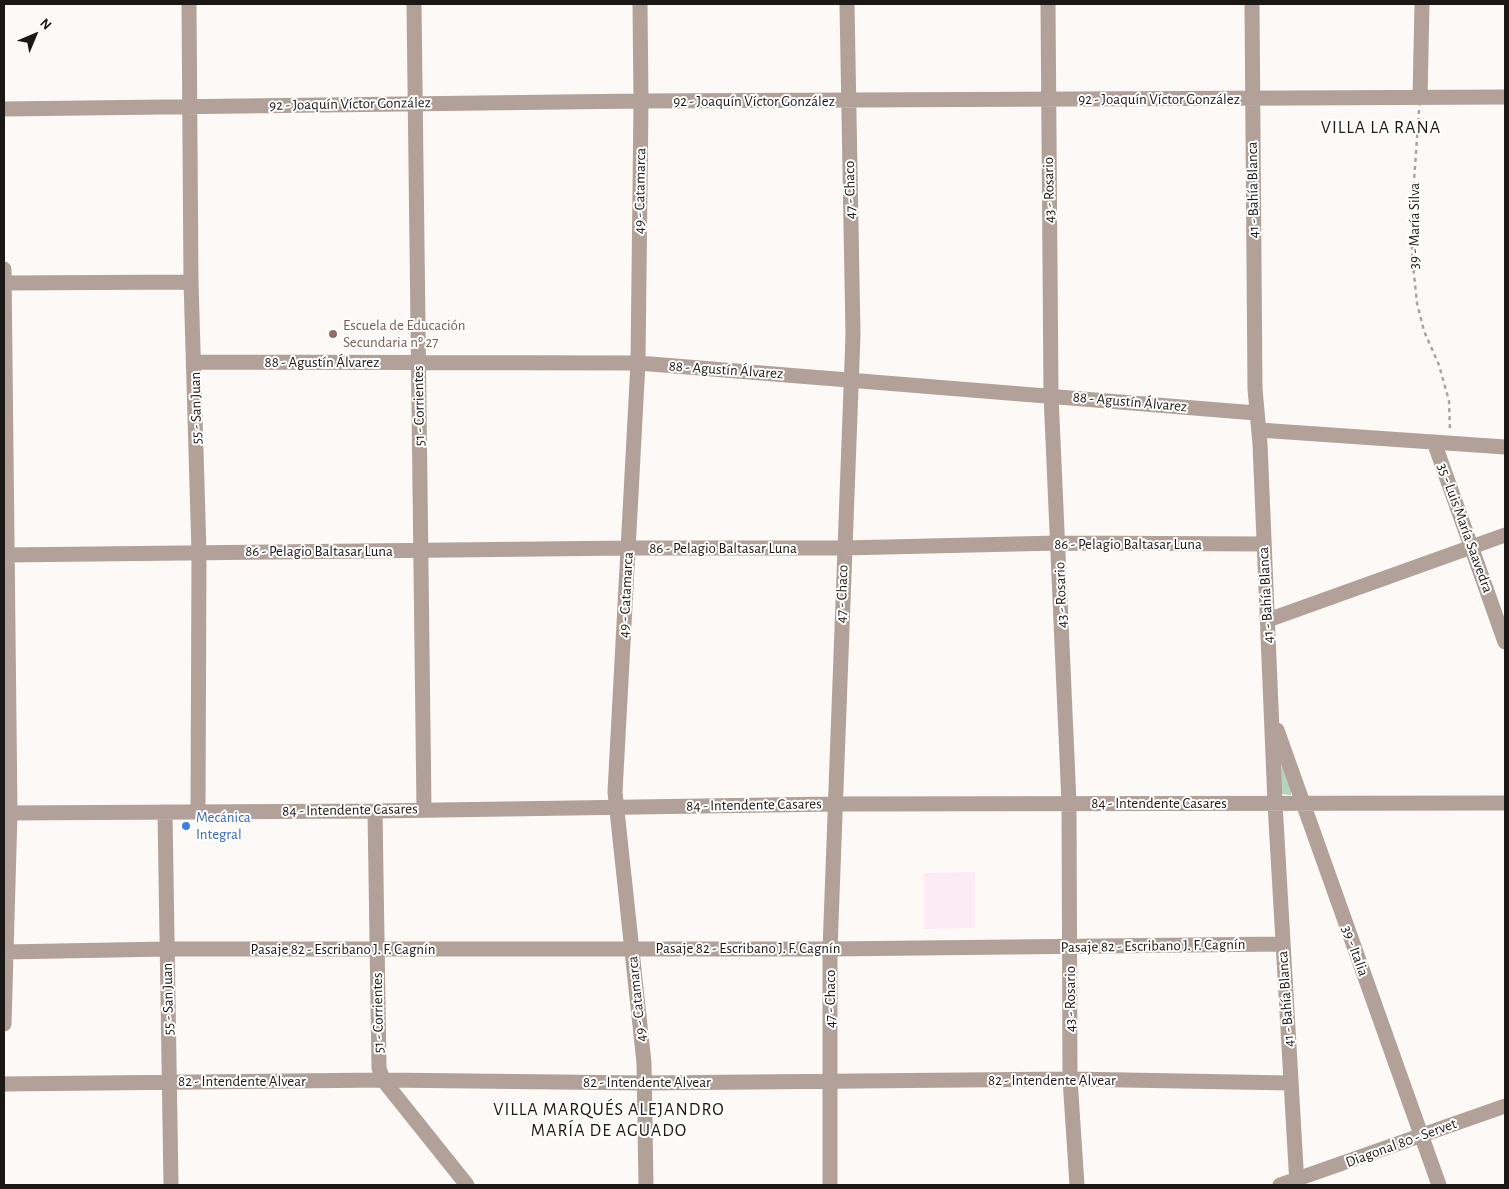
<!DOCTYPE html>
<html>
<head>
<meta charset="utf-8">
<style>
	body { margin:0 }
	#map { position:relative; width:1509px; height:1189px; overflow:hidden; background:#fdf9f6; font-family:"Alegreya Sans",sans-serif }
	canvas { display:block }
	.frame { position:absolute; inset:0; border:5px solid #1c1815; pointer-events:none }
	.north { position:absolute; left:10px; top:10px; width:50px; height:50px; -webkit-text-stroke:4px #fff; paint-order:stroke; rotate:45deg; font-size:14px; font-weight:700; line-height:20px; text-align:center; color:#1c1815 }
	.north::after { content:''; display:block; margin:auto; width:18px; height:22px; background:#1c1815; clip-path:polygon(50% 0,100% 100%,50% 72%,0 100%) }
</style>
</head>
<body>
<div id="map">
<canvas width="1509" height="1189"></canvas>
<div class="frame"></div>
<div class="north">N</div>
</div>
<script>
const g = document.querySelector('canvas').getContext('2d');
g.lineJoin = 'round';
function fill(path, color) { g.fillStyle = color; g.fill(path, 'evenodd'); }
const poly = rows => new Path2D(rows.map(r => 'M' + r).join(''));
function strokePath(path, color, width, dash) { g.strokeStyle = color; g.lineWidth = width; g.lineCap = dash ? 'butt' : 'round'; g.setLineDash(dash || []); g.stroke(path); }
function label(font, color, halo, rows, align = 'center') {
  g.font = font + ' "Alegreya Sans",sans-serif'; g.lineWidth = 4; g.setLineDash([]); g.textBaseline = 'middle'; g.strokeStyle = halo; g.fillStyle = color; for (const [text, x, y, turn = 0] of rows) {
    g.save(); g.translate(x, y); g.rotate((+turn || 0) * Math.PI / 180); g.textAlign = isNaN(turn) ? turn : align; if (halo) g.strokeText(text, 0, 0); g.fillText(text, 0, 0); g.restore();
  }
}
fill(poly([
	[975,872,975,928,924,929,924,873]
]), '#fceaf5');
fill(poly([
	[1280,757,1291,788,1291,795,1281,794]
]), '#b6d3bf');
strokePath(poly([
	[1419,110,1412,209,1412,256,1417,303,1424,331,1439,365,1449,401,1450,431]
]), '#a8a4a1', 2.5, [4, 4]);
strokePath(poly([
	[189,4,191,282,199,552,198,812],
	[414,4,424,809],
	[640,4,641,101,638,363,615,792,644,1063,646,1185],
	[1048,4,1051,395,1069,803,1070,1079,1077,1185],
	[1252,4,1255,389,1260,444,1275,803,1297,1185],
	[1420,98,1422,4],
	[4,109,641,101,1505,97],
	[4,269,10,813,4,1024],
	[4,283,191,282],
	[195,362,638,363,1256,413],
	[1259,430,1505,447],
	[1434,442,1505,642],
	[4,555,629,548,843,548,1059,543,1263,544],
	[1268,620,1505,535],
	[1277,730,1439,1185],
	[375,811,379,1068,383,1080,467,1185],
	[165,812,171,1185],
	[4,813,375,811,834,804,1505,803],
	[4,952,168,949,830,949,1282,944],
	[4,1084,383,1080,645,1083,1070,1079,1291,1083],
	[830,1185,830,949,853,335,847,4],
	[1280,1185,1505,1106]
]), '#b1a198', 15);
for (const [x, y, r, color] of [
	[333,334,5,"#8d6e63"],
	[186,826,5,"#3f7fe0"]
]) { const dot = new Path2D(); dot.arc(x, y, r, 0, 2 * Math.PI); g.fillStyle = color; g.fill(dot); strokePath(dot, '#fff', 2); }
label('15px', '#1c1815', '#fff', [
	["92 - Joaquín Víctor González",1159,99],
	["92 - Joaquín Víctor González",754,101],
	["92 - Joaquín Víctor González",350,104,-1],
	["47 - Chaco",850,190,-91],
	["43 - Rosario",1049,190,-91],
	["41 - Bahía Blanca",1253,190,-91],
	["49 - Catamarca",640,191,-89],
	["39 - María Silva",1414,226,-90],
	["88 - Agustín Álvarez",322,362],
	["88 - Agustín Álvarez",726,370,4],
	["88 - Agustín Álvarez",1130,402,5],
	["51 - Corrientes",419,406,-91],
	["55 - San Juan",196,408,-91],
	["35 - Luis María Saavedra",1465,528,70],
	["86 - Pelagio Baltasar Luna",1128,544],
	["86 - Pelagio Baltasar Luna",723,548],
	["86 - Pelagio Baltasar Luna",319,551],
	["47 - Chaco",842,594,-88],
	["49 - Catamarca",626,595,-87],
	["43 - Rosario",1061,595,-92],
	["41 - Bahía Blanca",1266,595,-93],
	["84 - Intendente Casares",1159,803],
	["84 - Intendente Casares",754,805,-1],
	["84 - Intendente Casares",350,810,-1],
	["Pasaje 82 - Escribano J. F. Cagnín",1153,946,-1],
	["Pasaje 82 - Escribano J. F. Cagnín",748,948],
	["Pasaje 82 - Escribano J. F. Cagnín",343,949],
	["39 - Italia",1355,951,70],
	["55 - San Juan",168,999,-91],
	["49 - Catamarca",637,999,-96],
	["47 - Chaco",830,999,-90],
	["43 - Rosario",1070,999,-90],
	["41 - Bahía Blanca",1286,999,-94],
	["51 - Corrientes",378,1013,-91],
	["82 - Intendente Alvear",1052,1080],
	["82 - Intendente Alvear",242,1081],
	["82 - Intendente Alvear",647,1082],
	["Diagonal 80 - Servet",1401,1143,-20]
]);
label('15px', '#785e54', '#fff', [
	["Escuela de Educación",343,325],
	["Secundaria nº 27",343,342]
], 'left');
label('15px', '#366cbe', '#fff', [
	["Mecánica",196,817],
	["Integral",196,834]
], 'left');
g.letterSpacing = '1px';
label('18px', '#1c1815', '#fff', [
	["VILLA LA RANA",1381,128],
	["VILLA MARQUÉS ALEJANDRO",609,1110],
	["MARÍA DE AGUADO",609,1131]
]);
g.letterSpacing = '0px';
</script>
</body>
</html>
